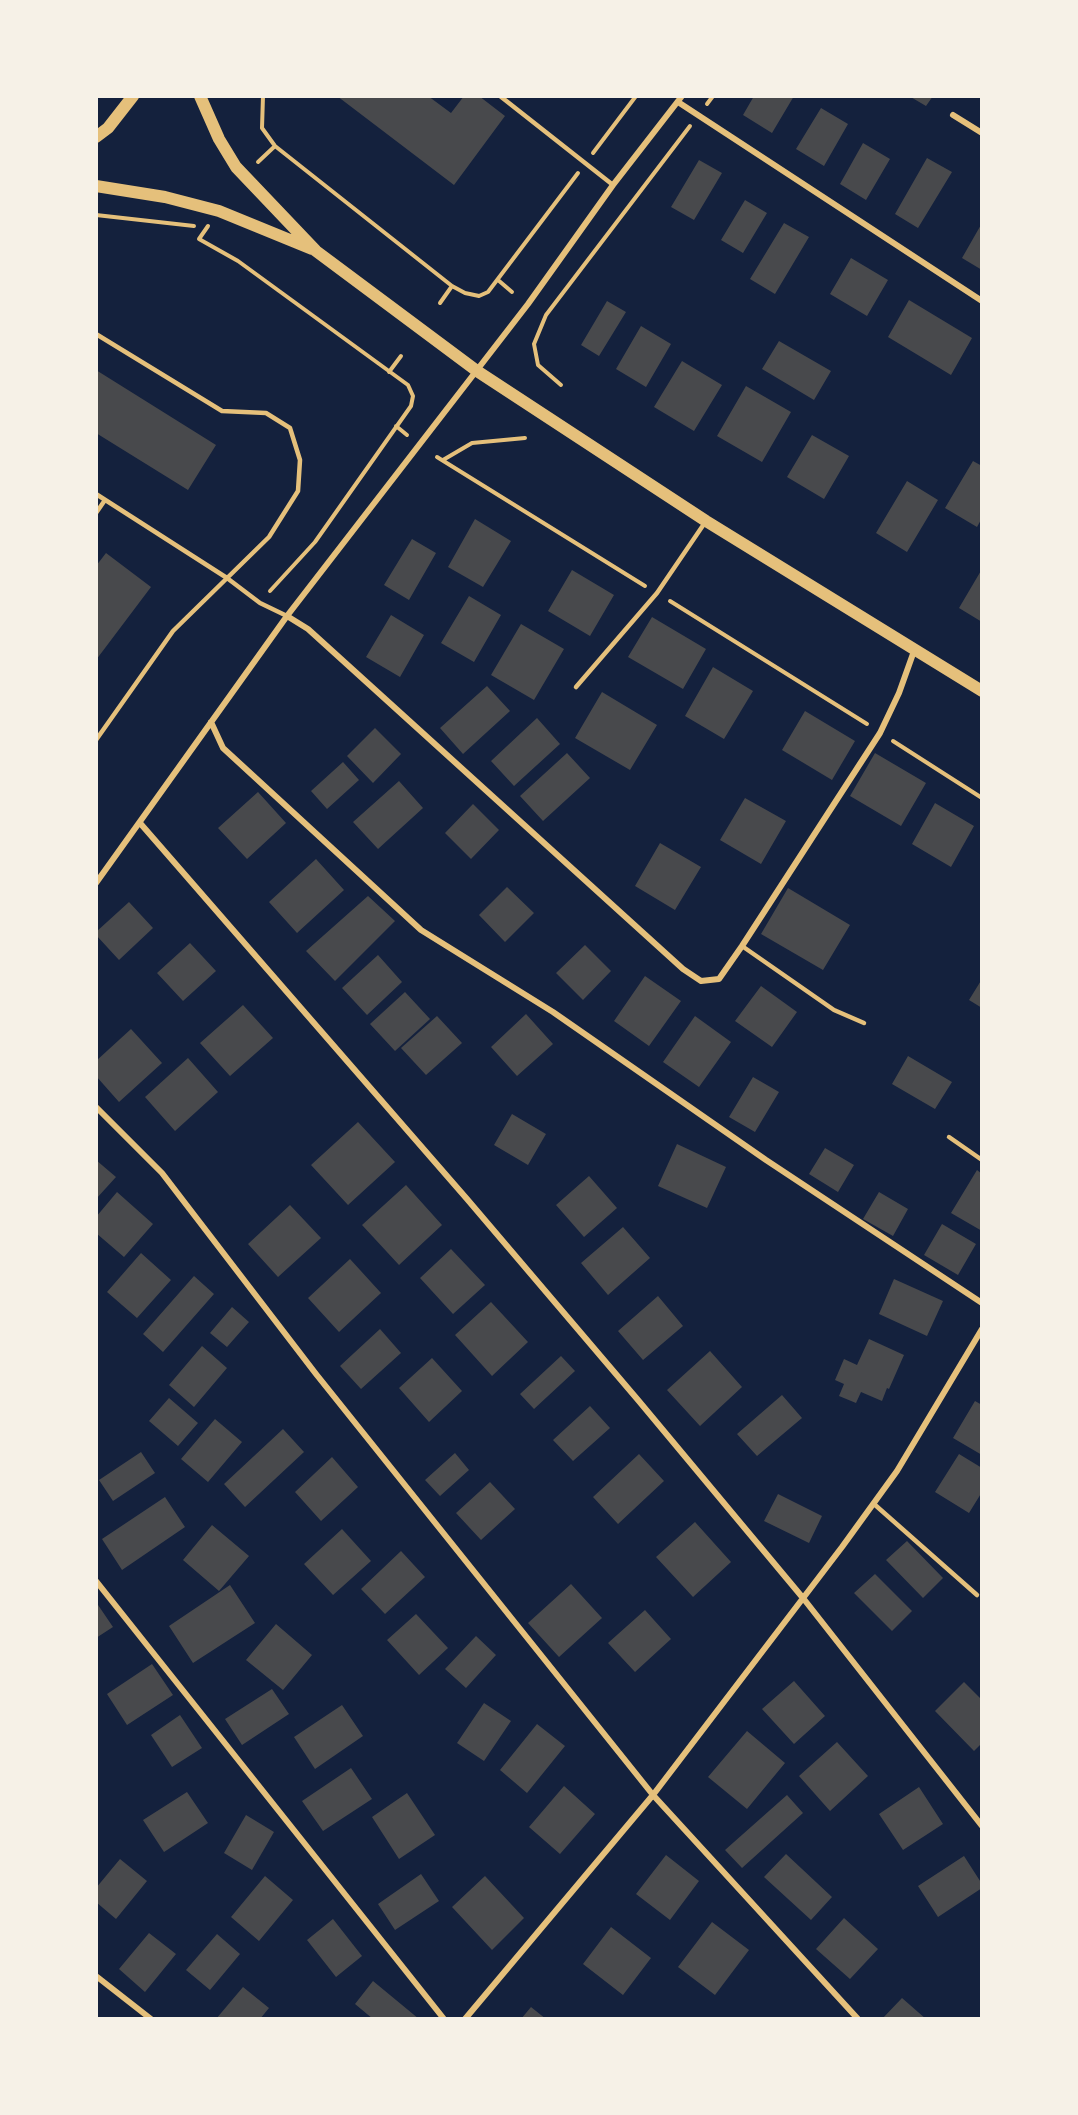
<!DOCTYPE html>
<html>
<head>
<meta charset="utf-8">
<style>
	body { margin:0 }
	#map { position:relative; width:1078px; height:2115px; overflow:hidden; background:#14213d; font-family:Mulish,sans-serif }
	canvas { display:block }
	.frame { position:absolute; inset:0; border:98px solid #f6f1e7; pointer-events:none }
</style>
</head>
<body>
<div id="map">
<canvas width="1078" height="2115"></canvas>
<div class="frame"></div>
</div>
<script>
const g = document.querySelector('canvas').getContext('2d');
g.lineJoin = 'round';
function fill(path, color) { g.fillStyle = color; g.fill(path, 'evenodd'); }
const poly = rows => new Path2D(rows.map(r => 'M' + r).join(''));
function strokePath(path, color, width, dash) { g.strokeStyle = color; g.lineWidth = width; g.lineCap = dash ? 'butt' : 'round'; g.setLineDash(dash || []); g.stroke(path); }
fill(poly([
	[337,96,428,96,451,113,464,96,479,96,505,116,454,185],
	[754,96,794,96,772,133,743,115],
	[909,96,933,96,926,106],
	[821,108,848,124,824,166,796,149],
	[863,143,890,159,866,200,840,184],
	[927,158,952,172,918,228,895,214],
	[699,160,722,173,694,220,671,207],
	[745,200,767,213,743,253,721,240],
	[784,223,809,237,775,294,750,279],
	[982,223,982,270,962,258],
	[851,258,888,280,867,316,830,294],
	[909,300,972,338,951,375,888,337],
	[607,301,626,312,599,356,581,345],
	[641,326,671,344,646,387,616,369],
	[779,341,831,371,814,400,762,369],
	[682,361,722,385,694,431,654,407],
	[96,370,216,445,188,490,96,433],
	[746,386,791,412,762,462,717,436],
	[812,435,849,456,824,499,787,477],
	[973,461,982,466,982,518,977,527,945,508],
	[907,481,938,500,907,552,876,533],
	[475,519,511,541,483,587,448,567],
	[412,539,436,553,409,600,384,585],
	[106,553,151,587,96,660,96,566],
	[982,569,982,622,959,608],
	[572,570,614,595,590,636,548,611],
	[469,596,501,615,474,662,441,643],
	[391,615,424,635,400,677,366,657],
	[652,617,706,649,683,689,628,657],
	[521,624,564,649,534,700,491,675],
	[713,667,753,691,724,739,685,716],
	[487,686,510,711,463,754,440,728],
	[602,692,657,725,630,770,575,738],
	[805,711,855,741,832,780,782,750],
	[537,718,560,744,514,786,491,761],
	[375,728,401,754,373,783,347,756],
	[567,753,590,778,543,821,520,796],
	[875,753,926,783,901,826,850,796],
	[343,762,359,780,327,809,311,791],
	[399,781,423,808,378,849,353,822],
	[258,792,286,823,247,859,218,828],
	[745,798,786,821,761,864,720,840],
	[935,803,974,826,951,867,912,844],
	[473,804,499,830,471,859,445,833],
	[660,843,701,867,675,910,635,886],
	[316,859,344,890,297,933,269,902],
	[507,887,534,913,505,942,479,915],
	[788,888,850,925,823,970,761,934],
	[368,896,395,921,335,981,306,951],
	[129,902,153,928,119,960,96,935,96,932],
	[190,943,216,971,183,1001,157,973],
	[585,945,611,971,583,1000,556,973],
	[378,955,402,982,367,1015,342,988],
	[645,976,681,1001,649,1046,614,1021],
	[982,979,982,1008,969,1000],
	[761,986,797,1012,772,1047,735,1021],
	[405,992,430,1019,395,1051,370,1024],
	[243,1005,273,1038,230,1076,200,1043],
	[526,1014,553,1044,517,1076,491,1047],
	[437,1016,462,1043,426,1075,401,1048],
	[695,1016,731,1042,699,1087,663,1062],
	[131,1029,162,1063,119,1102,96,1076,96,1061],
	[908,1056,952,1082,935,1109,892,1084],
	[188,1058,218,1092,175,1131,145,1097],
	[753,1077,779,1092,755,1132,729,1117],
	[512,1114,546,1134,528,1165,494,1145],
	[358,1122,395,1162,348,1205,311,1165],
	[677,1144,726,1167,707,1208,658,1186],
	[825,1148,854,1165,838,1192,809,1174],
	[96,1160,116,1177,96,1199],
	[977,1170,982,1174,982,1231,951,1213],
	[589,1176,617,1208,584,1237,556,1205],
	[406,1185,442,1225,399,1265,362,1225],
	[117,1192,153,1224,124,1257,96,1233,96,1217],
	[879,1192,908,1209,893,1236,863,1219],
	[290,1205,321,1238,278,1277,248,1244],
	[942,1224,976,1244,958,1275,924,1255],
	[623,1227,650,1258,608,1295,581,1263],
	[451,1249,485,1285,453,1314,420,1278],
	[141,1253,171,1280,137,1318,107,1292],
	[350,1259,381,1293,339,1332,308,1298],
	[194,1276,214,1294,163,1352,143,1334],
	[894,1279,943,1301,927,1336,879,1314],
	[658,1296,683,1326,643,1360,618,1331],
	[491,1302,528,1342,492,1376,455,1335],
	[232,1307,249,1322,227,1347,210,1333],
	[380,1329,401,1353,361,1389,340,1366],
	[869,1339,904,1355,889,1389,887,1388,882,1401,861,1392,856,1403,839,1396,844,1384,835,1380,844,1359,857,1365],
	[202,1346,227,1368,194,1407,169,1385],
	[710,1351,742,1387,700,1426,667,1390],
	[561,1356,575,1371,534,1409,520,1394],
	[432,1358,462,1391,429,1422,399,1388],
	[782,1395,802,1418,757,1456,737,1434],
	[169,1398,198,1423,178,1446,149,1421],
	[975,1401,982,1405,982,1455,953,1438],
	[590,1406,610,1428,573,1461,553,1440],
	[215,1419,242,1442,208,1482,181,1459],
	[283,1429,304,1452,245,1507,224,1484],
	[141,1452,155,1473,113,1501,99,1480],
	[455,1453,469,1470,440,1496,425,1480],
	[639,1454,664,1481,618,1524,593,1497],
	[959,1454,982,1468,982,1492,969,1513,935,1492],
	[332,1457,358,1487,321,1521,295,1492],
	[490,1482,515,1509,481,1540,456,1513],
	[778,1494,822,1516,809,1543,764,1521],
	[165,1497,185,1527,122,1570,102,1539],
	[695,1522,731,1562,693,1597,656,1557],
	[212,1525,249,1556,219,1591,183,1560],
	[342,1529,371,1561,333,1595,304,1564],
	[907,1541,943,1578,923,1598,886,1560],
	[401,1551,425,1577,385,1614,361,1589],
	[875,1574,912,1611,892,1631,854,1593],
	[571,1584,602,1618,559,1657,528,1623],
	[230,1585,255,1623,193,1663,169,1626],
	[96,1602,113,1627,96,1638],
	[645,1610,671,1639,635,1672,608,1643],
	[416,1614,448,1648,419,1675,387,1640],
	[276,1624,312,1655,283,1690,246,1660],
	[476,1636,496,1655,466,1688,445,1669],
	[152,1664,173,1695,127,1725,107,1694],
	[794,1681,825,1716,794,1744,762,1709],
	[964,1682,982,1700,982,1743,974,1751,935,1711],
	[272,1689,289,1714,242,1745,225,1719],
	[484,1703,511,1721,484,1761,457,1743],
	[342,1705,363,1736,315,1769,294,1737],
	[180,1715,202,1748,172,1767,151,1735],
	[537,1724,565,1746,527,1793,500,1770],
	[747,1731,785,1763,747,1809,708,1777],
	[837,1742,868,1776,830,1811,799,1776],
	[351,1768,372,1799,323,1831,302,1801],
	[564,1786,595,1814,560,1854,529,1827],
	[919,1787,943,1824,903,1850,879,1814],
	[187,1792,208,1823,164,1852,143,1820],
	[407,1793,435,1835,399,1859,372,1817],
	[787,1795,803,1813,742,1868,725,1850],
	[246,1815,274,1832,252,1870,224,1853],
	[786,1854,832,1897,811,1920,764,1877],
	[666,1855,699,1881,670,1920,636,1894],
	[964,1856,982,1884,982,1888,938,1917,918,1886],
	[120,1859,147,1881,116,1919,96,1902,96,1888],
	[421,1874,439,1901,395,1930,378,1904],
	[265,1876,293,1900,259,1941,231,1917],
	[485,1876,524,1918,492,1950,452,1907],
	[844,1918,878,1949,850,1979,816,1949],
	[333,1919,362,1956,336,1977,307,1940],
	[712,1922,749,1950,715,1995,678,1967],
	[611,1927,651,1958,623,1995,583,1964],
	[149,1933,176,1954,145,1992,119,1969],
	[217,1934,240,1954,210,1990,186,1970],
	[373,1981,419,2019,373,2019,355,2004],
	[243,1987,269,2008,260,2019,216,2019],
	[902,1998,926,2019,882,2019],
	[531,2007,546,2019,521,2019]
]), '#48494c');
strokePath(poly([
	[263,96,262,128,275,146,452,286,465,293,479,296,488,292,578,173],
	[707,104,713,96],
	[593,153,636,96],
	[258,162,275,146],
	[96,215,194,226],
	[208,226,199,239,238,261,408,385,413,396,411,406,315,542,270,591],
	[498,280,512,292],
	[440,303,452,286],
	[389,372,401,356],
	[561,385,538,365,534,344,546,315,690,126],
	[396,426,407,435],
	[437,457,645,586],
	[443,460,472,443,525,438],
	[670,601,867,724],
	[893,741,982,798]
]), '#e5c07b', 4);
strokePath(poly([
	[500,96,613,185],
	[96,334,222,411,266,413,290,428,300,460,298,491,269,537,173,631,96,740],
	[96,494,227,578,260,603,287,616],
	[96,513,105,500],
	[576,687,657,593,706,521],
	[742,946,834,1010,864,1023],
	[949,1137,982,1160],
	[874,1504,977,1595]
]), '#e5c07b', 4.5);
strokePath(poly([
	[678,102,982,301],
	[953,115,982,133],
	[287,616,308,629,683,969,701,981,719,979,742,946,880,733,899,693,914,651],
	[211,722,223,748,421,930,553,1012,766,1160,982,1303],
	[140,823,467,1199,638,1400,803,1598,982,1826],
	[96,883,287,616,528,304,613,185,682,96],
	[96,1107,162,1173,316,1374,653,1795,858,2019],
	[96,1581,444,2019],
	[96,1976,151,2019],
	[465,2019,653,1795,842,1547,897,1471,982,1329]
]), '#e5c07b', 6);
strokePath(poly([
	[200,96,219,139,236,167,316,251,477,371,706,521,982,691],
	[96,137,108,128,133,96],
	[96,186,165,197,219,211,312,249]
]), '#e5c07b', 12);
</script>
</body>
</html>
